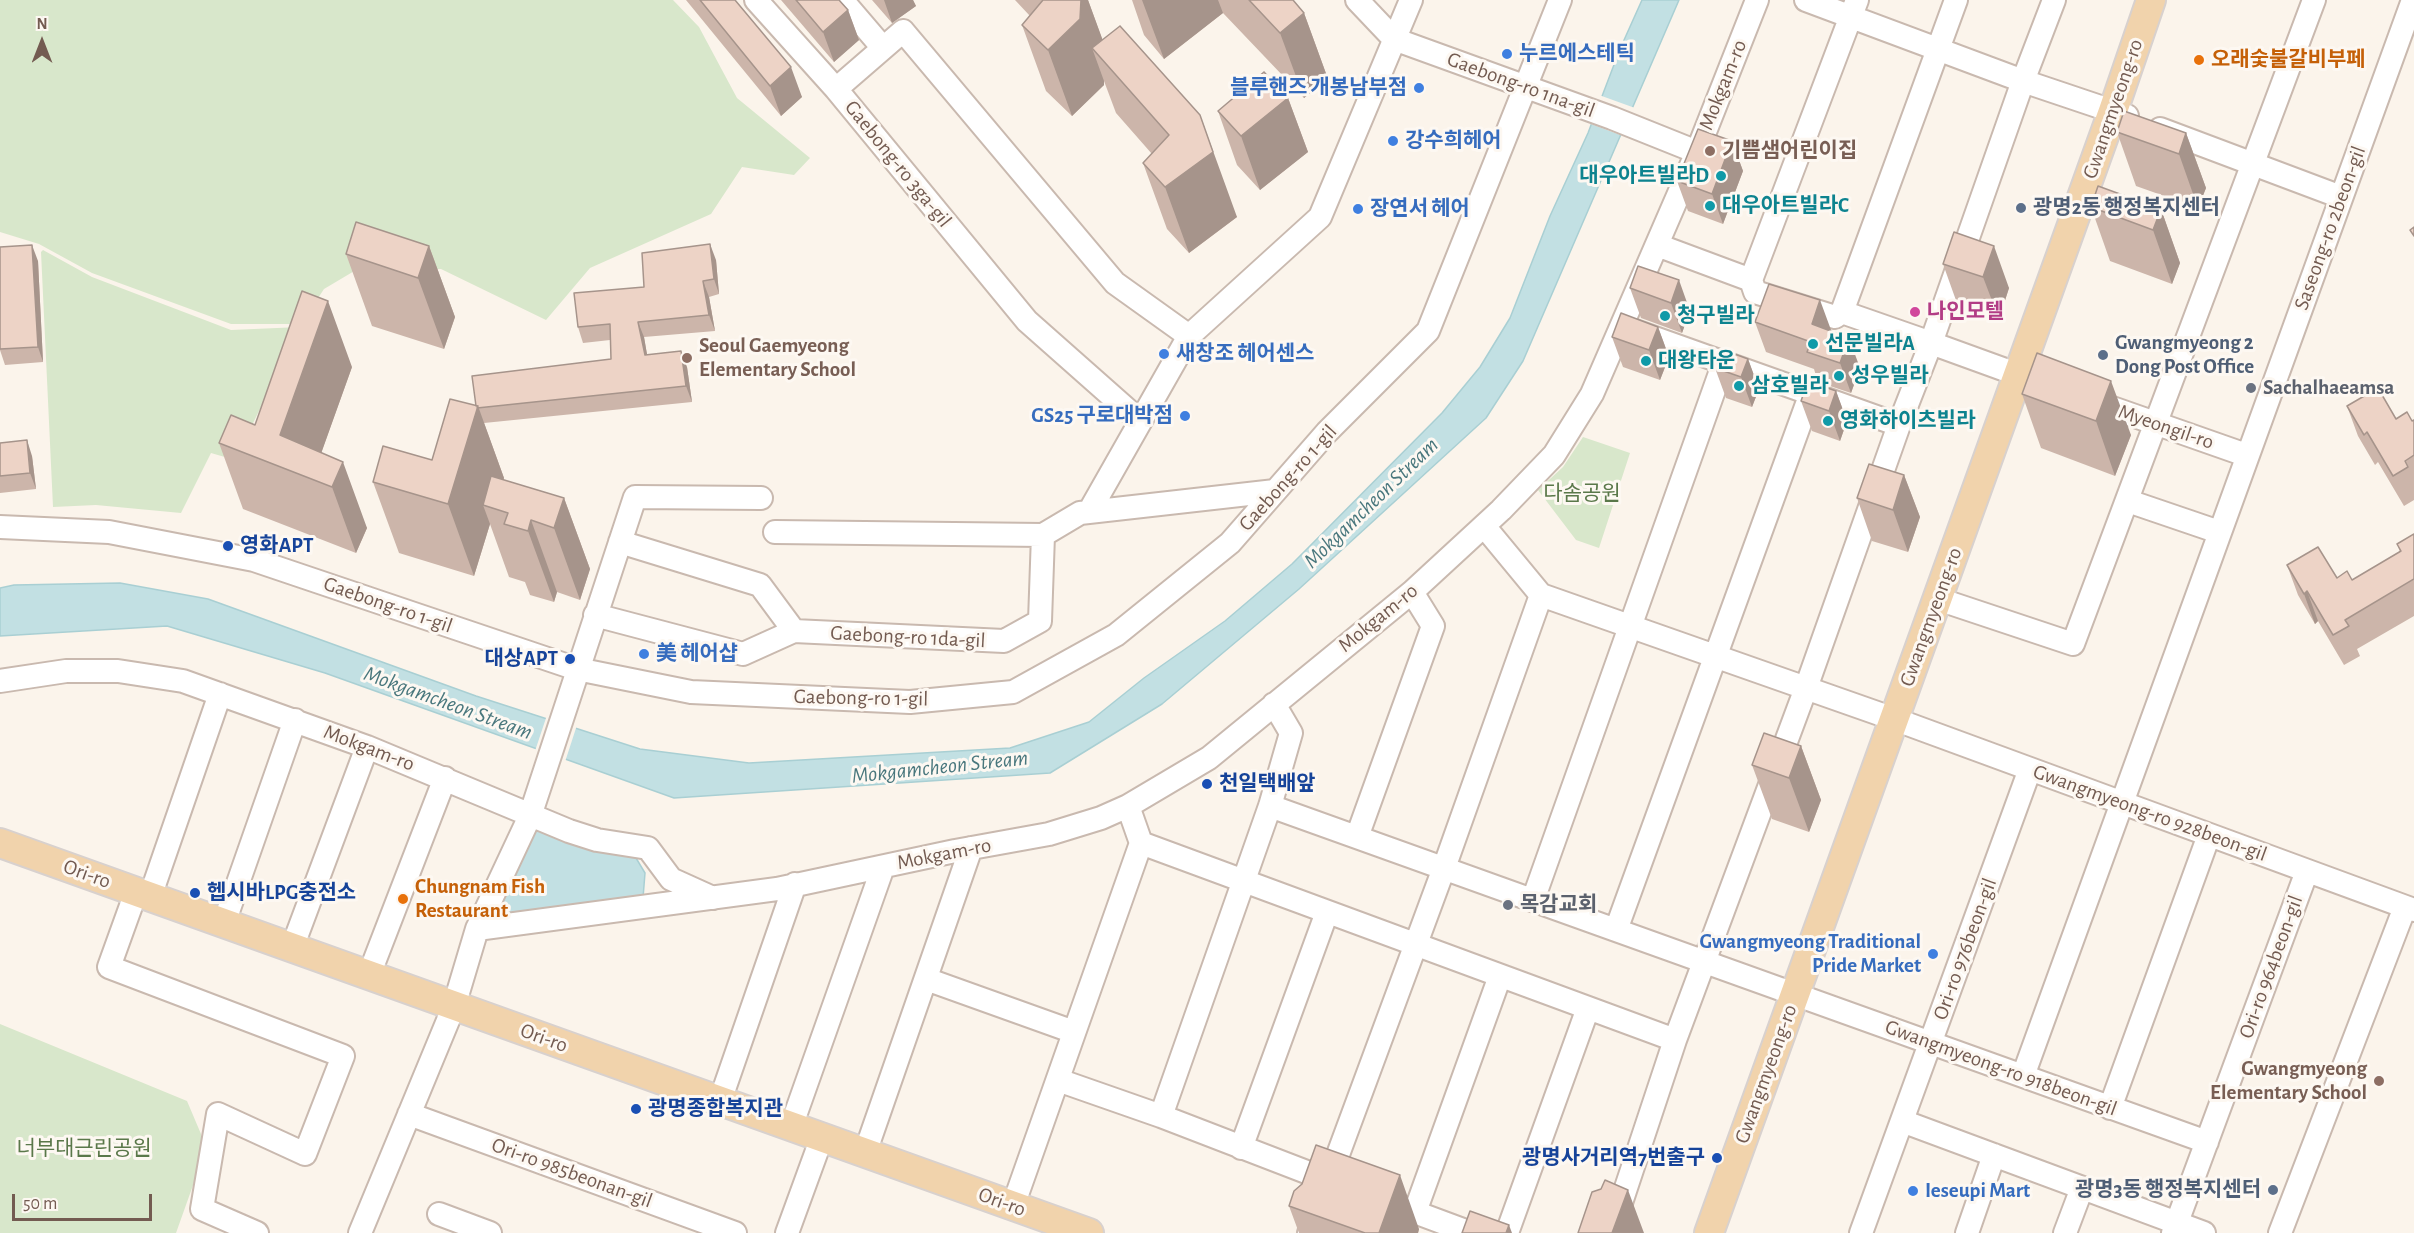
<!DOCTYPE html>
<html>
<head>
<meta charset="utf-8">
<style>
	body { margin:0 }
	#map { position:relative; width:2414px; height:1233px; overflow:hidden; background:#fbf4eb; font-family:"Alegreya Sans",sans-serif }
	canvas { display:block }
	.north { position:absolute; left:12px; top:12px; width:60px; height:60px; -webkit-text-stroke:4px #fdf8f2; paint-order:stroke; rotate:0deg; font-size:16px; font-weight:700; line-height:24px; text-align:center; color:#735b51 }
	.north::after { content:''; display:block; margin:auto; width:21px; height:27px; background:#735b51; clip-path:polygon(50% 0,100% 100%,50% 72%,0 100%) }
	.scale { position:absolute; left:12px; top:1194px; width:140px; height:27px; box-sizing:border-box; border:3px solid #735b51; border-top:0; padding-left:8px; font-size:18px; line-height:21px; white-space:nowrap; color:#735b51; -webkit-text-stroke:4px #fdf8f2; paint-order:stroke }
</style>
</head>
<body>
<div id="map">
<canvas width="2414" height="1233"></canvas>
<div class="north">N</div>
<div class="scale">50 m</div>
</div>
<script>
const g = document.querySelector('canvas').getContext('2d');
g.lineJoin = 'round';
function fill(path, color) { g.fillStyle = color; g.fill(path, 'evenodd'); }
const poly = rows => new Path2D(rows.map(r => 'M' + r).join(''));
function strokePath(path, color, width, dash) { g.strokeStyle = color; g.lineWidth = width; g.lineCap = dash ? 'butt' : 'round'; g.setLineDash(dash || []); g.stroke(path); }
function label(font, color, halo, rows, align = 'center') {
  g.font = font + ' "Alegreya Sans","Noto Sans KR",sans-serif'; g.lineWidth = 6; g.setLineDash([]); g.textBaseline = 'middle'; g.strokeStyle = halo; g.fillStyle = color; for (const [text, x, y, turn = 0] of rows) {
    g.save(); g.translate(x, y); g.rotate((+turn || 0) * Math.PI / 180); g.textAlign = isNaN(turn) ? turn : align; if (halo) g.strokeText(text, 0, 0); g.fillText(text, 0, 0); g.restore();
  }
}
fill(poly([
	[0,0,673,0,699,27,737,98,810,158,794,175,742,167,711,214,590,268,546,320,441,269,356,270,324,289,301,324,231,324,92,273,39,244,0,232],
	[43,250,92,277,231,330,300,327,235,460,211,453,181,513,96,505,53,507,41,252],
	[1583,437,1630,453,1599,548,1576,540,1538,490,1563,467],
	[0,1024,187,1101,201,1134,202,1160,176,1233,0,1233]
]), '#d8e7cb');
const water = poly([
	[1642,0,1679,0,1523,361,1486,418,1299,589,1162,704,1050,773,674,798,325,673,167,626,0,636,0,588,14,585,120,583,208,599,476,696,640,749,749,763,1010,748,1089,722,1144,678,1225,621,1292,564,1442,413,1480,367,1510,318,1550,216,1588,133,1620,49,1642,0],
	[533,826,633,853,645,873,643,898,489,918,533,826]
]);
fill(water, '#c2e0e3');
strokePath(water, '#a9cfd3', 1.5);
fill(poly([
	[1599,95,1635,108,1623,136,1588,123],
	[547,715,577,725,565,762,535,751]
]), '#fbf4eb');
const minor = poly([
	[756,0,836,89],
	[842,0,883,48],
	[1357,0,1394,39,1612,118,1697,152],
	[2054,0,2023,81,2127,116],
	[2160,129,2341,197],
	[1657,245,1751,280,1755,292,1835,317,1842,312,1931,343,2023,81,1806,0],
	[1751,280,1857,0],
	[1842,312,1956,0],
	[2095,402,2246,455],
	[1140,421,1027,321,836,89,903,31,1115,283,1189,336,1320,217,1411,0],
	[1899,425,1931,343,2033,380],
	[2128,501,2219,532],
	[1089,512,1189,336],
	[1484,526,1541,595,1894,719,2414,910],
	[0,527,109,532,254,560,577,669,691,692,910,702,1013,692,1116,635,1230,543,1327,432,1428,331,1560,0],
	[775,532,1043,535,1080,513,1275,491],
	[620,542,760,585,794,631],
	[1938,599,2073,644,2314,0],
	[595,615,743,654,794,631,1004,641,1040,621,1043,535],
	[0,681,66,671,118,671,183,681,367,747,569,831,597,840,648,848,671,879,713,898],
	[1270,806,2207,1142],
	[1357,837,1433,626,1412,592],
	[1141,843,1675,1040],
	[136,892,109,967,343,1056,305,1154,218,1114,202,1209,257,1233],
	[150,897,220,694],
	[1533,900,1724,362],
	[224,923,295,720],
	[477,929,530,816,635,497,761,498],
	[1616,930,1811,393],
	[292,948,367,747],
	[369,975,445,778],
	[926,979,1074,1032],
	[2023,1076,2413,0],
	[1058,1080,1161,1116,1335,1183],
	[720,1101,795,884],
	[2110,1108,2209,835],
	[409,1114,735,1233],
	[1161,1116,1270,806,1291,733,1274,704],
	[1902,1121,2204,1233],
	[791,1127,883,867],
	[1241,1148,1327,912],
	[865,1153,971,848],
	[1385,1201,1471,1233],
	[1013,1206,1141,843,1128,806],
	[1415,1212,1500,976],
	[439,1214,490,1233],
	[360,1233,454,1006,477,929,777,889,955,851,1049,834,1101,818,1128,806,1209,758,1412,592,1501,510,1554,455,1592,394,1697,152,1757,0],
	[787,1233,822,1137],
	[1309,1233,1444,868,1541,595],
	[1507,1233,1588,1008],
	[1611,1233,1675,1040,1806,688,1899,425,1635,331],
	[1861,1233,2030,769],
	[1967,1233,1994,1155],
	[2065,1233,2082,1188],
	[2173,1233,2307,871],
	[2280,1233,2405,907]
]);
const major = poly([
	[0,843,1089,1233],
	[1709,1233,2113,111,2151,0]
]);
strokePath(minor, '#c9b9af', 26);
strokePath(major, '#d8d1ce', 32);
strokePath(minor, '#fff', 22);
strokePath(major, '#f1d3ac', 28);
fill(poly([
	[686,0,735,0,802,97,781,116],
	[781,0,839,0,848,10,859,40,834,62],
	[872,0,913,0,916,6,892,23],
	[1015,0,1088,0,1102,39,1237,217,1189,253,1167,229,1143,163,1152,154,1116,113,1104,81,1104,85,1072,116,1046,91,1022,25,1030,16],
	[1132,0,1293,0,1304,13,1328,79,1304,98,1223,13,1164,59,1144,35],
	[1288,98,1308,152,1260,190,1237,165,1218,111],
	[2117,132,2186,133,2206,188,2198,208,2136,186],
	[1732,141,1743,171,1723,224,1688,211,1677,181],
	[2091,207,2161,209,2180,263,2172,284,2110,261],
	[1954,232,2009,288,1999,319,1958,306,1943,264],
	[429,246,455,317,444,349,372,326,346,254],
	[0,247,38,261,43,362,5,365,0,350],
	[716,260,719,294,709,297,715,331,644,337,647,355,687,367,692,402,484,423,504,478,503,480,564,498,590,569,580,600,557,592,554,602,530,595,525,582,509,577,490,524,474,576,399,553,373,482,432,460,476,406,611,359,610,340,583,343,578,327,644,287],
	[1638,266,1690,311,1682,333,1641,318,1630,288],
	[1755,322,1831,330,1831,331,1860,368,1851,393,1818,382,1814,369,1766,352],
	[1658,327,1669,357,1660,380,1623,367,1612,337],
	[2037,353,2131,435,2115,476,2041,448,2022,394],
	[1748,359,1759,389,1752,407,1726,398,1715,368],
	[352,367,321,453,367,528,356,553,243,509,219,443,255,425],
	[1836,391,1847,421,1840,441,1812,431,1801,401],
	[2347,406,2396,419,2412,421,2414,420,2414,500,2404,506,2378,462,2375,465,2358,436],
	[0,443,32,456,36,489,0,493],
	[1904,475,1920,517,1908,552,1872,541,1857,498],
	[2414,534,2414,616,2357,649,2360,656,2344,665,2318,621,2315,624,2298,595,2287,565,2337,578,2352,580,2400,552,2397,544],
	[1801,746,1821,800,1809,832,1772,819,1752,765],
	[1289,1206,1419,1229,1418,1233,1299,1233]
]), '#ccb5aa');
fill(poly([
	[884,0,913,0,916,6,892,23],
	[1081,0,1088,0,1106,49,1092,48,1104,81,1104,85,1072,116,1048,50],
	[1142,0,1218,0,1223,13,1164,59],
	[848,10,859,40,834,62,823,32],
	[1304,13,1328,79,1304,98,1280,33],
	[791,67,802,97,781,116,770,86],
	[1288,98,1308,152,1260,190,1241,136],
	[1200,115,1237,217,1189,253,1165,187],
	[2186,133,2206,188,2198,208,2179,154],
	[1732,141,1743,171,1723,224,1712,194],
	[2161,209,2180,263,2172,284,2153,230],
	[710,244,716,260,719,294,714,279],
	[32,245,38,261,43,362,38,347],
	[429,246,455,317,444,349,418,278],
	[1994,246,2009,288,1999,319,1983,277],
	[1679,280,1690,311,1682,333,1671,303],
	[703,281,709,297,715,331,709,315],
	[1820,300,1831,330,1823,354,1812,324],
	[328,301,352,367,312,479,280,435],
	[638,322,644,337,650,371,645,355],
	[1658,327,1669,357,1660,380,1649,350],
	[1849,338,1860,368,1851,393,1840,363],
	[681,351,687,367,692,402,686,386],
	[1748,359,1759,389,1752,407,1741,377],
	[2111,381,2131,435,2115,476,2096,421],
	[1836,391,1847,421,1840,441,1829,411],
	[478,406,504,478,494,509,483,505,490,524,474,576,448,504],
	[27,440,32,456,36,489,30,473],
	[343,462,367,528,356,553,332,487],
	[1904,475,1920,517,1908,552,1893,510],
	[564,498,590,569,580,600,554,528],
	[531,520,557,592,554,602,528,531],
	[2307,591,2318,621,2315,624,2304,594],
	[1801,746,1821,800,1809,832,1789,778],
	[1400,1175,1419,1229,1418,1233,1379,1233],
	[1628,1190,1644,1233,1612,1233],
	[1509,1225,1512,1233,1506,1233]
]), '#a6948b');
const building = poly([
	[700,0,735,0,791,67,770,86,700,0],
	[796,0,839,0,848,10,823,32,796,0],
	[1043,0,1081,0,1080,19,1048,50,1022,25,1043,0],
	[1249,0,1293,0,1304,13,1280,33,1249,0],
	[1120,26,1200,115,1213,152,1165,187,1143,163,1169,135,1092,48,1120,26],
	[1264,72,1288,98,1241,136,1218,111,1264,72],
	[2124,111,2186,133,2179,154,2117,132,2124,111],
	[1698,129,1732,141,1712,194,1677,181,1698,129],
	[2098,186,2161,209,2153,230,2091,207,2098,186],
	[356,222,429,246,418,278,346,254,356,222],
	[2414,227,2414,236,2410,230,2414,227],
	[1954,232,1994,246,1983,277,1943,264,1954,232],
	[710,244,714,279,703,281,709,315,638,322,645,355,681,351,686,386,477,408,478,406,476,406,472,376,611,359,610,324,578,327,574,293,644,287,642,253,710,244],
	[32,245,38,347,0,349,0,247,32,245],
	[1638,266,1679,280,1671,303,1630,288,1638,266],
	[1769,284,1820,300,1812,324,1849,338,1840,363,1807,352,1811,342,1755,322,1769,284],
	[302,291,328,301,280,435,343,462,332,487,219,443,231,415,255,425,302,291],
	[1621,313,1658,327,1649,350,1612,337,1621,313],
	[1721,349,1748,359,1741,377,1715,368,1721,349],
	[2037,353,2111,381,2096,421,2022,394,2037,353],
	[1808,381,1836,391,1829,411,1801,401,1808,381],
	[2378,388,2396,419,2407,412,2412,421,2414,420,2414,455,2405,461,2408,467,2393,476,2367,432,2364,435,2347,406,2378,388],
	[450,399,478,406,448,504,373,482,383,446,432,460,450,399],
	[27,440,30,473,0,476,0,443,27,440],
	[1869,464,1904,475,1893,510,1857,498,1869,464],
	[491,476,564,498,554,528,531,520,528,531,504,524,508,513,483,505,491,476],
	[2414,534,2414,579,2345,620,2349,626,2333,635,2307,591,2304,594,2287,565,2318,547,2337,578,2347,571,2352,580,2401,551,2397,544,2414,534],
	[1764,733,1801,746,1789,778,1752,765,1764,733],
	[1316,1145,1400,1175,1379,1233,1365,1233,1289,1206,1294,1191,1302,1184,1316,1145],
	[1605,1180,1628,1190,1612,1233,1578,1233,1592,1192,1601,1189,1605,1180],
	[1470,1211,1509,1225,1506,1233,1462,1233,1470,1211]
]);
fill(building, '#edd3c6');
strokePath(building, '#a6948b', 1.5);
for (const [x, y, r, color] of [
	[1507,54,6,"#3f7fe0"],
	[2199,60,6,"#e8710a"],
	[1419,88,6,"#3f7fe0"],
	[1393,141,6,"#3f7fe0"],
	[1710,151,6,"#8d6e63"],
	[1721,176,6,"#0f9aa8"],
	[1710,206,6,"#0f9aa8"],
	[2021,208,6,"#5c6f8a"],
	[1358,209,6,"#3f7fe0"],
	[1915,312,6,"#d1479c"],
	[1665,316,6,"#0f9aa8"],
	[1813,344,6,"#0f9aa8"],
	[1164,354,6,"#3f7fe0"],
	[2103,355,6,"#5c6f8a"],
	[687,358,6,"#8d6e63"],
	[1646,361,6,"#0f9aa8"],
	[1839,376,6,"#0f9aa8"],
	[1739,386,6,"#0f9aa8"],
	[2251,388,6,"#6b7280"],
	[1185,416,6,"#3f7fe0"],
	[1828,421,6,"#0f9aa8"],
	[228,546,6,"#1a4fb4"],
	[644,654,6,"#3f7fe0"],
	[570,659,6,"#1a4fb4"],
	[1207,784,6,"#1a4fb4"],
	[195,893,6,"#1a4fb4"],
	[403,899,6,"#e8710a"],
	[1508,905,6,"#6b7280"],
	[1933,954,6,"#3f7fe0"],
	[2379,1081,6,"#8d6e63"],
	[636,1109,6,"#1a4fb4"],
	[1717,1158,6,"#1a4fb4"],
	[2273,1190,6,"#5c6f8a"],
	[1913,1191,6,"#3f7fe0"]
]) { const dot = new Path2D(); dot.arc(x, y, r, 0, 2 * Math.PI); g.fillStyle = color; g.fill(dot); strokePath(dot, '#fdf8f2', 2); }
label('bold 21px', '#366cbe', '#fdf8f2', [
	["누르에스테틱",1519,54],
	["블루핸즈 개봉남부점",1407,88,"right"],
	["강수희헤어",1405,141],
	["장연서 헤어",1370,209],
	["새창조 헤어센스",1176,354],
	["GS25 구로대박점",1173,416,"right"],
	["美 헤어샵",656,654],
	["Gwangmyeong Traditional",1921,942,"right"],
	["Pride Market",1921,966,"right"],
	["Ieseupi Mart",1925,1191]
], 'left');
label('bold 21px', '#c56008', '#fdf8f2', [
	["오래숯불갈비부페",2211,60],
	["Chungnam Fish",415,887],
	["Restaurant",415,911]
], 'left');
label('21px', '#735b51', '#fdf8f2', [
	["Gaebong-ro 1na-gil",1521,85,20],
	["Mokgam-ro",1723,85,-68],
	["Gwangmyeong-ro",2113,109,-71],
	["Gaebong-ro 3ga-gil",898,164,51],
	["Saseong-ro 2beon-gil",2330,228,-70],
	["Myeongil-ro",2166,427,19],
	["Gaebong-ro 1-gil",1288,478,-48],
	["Gaebong-ro 1-gil",388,605,19],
	["Gwangmyeong-ro",1931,617,-70],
	["Mokgam-ro",1378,618,-39],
	["Gaebong-ro 1da-gil",908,637,3],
	["Gaebong-ro 1-gil",861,698,1],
	["Mokgam-ro",369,748,21],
	["Gwangmyeong-ro 928beon-gil",2150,813,20],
	["Mokgam-ro",944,854,-11],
	["Ori-ro",87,874,20],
	["Ori-ro 976beon-gil",1965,949,-70],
	["Ori-ro 964beon-gil",2271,967,-70],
	["Ori-ro",544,1038,20],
	["Gwangmyeong-ro 918beon-gil",2001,1068,20],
	["Gwangmyeong-ro",1766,1074,-70],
	["Ori-ro 985beonan-gil",572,1173,20],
	["Ori-ro",1002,1202,20]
]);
label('bold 21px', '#785e54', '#fdf8f2', [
	["기쁨샘어린이집",1722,151],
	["Seoul Gaemyeong",699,346],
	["Elementary School",699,370],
	["Gwangmyeong",2367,1069,"right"],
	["Elementary School",2367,1093,"right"]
], 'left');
label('bold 21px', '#0d838f', '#fdf8f2', [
	["대우아트빌라D",1709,176,"right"],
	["대우아트빌라C",1722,206],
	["청구빌라",1677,316],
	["선문빌라A",1825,344],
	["대왕타운",1658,361],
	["성우빌라",1851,376],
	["삼호빌라",1751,386],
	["영화하이츠빌라",1840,421]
], 'left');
label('bold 21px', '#4e5e75', '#fdf8f2', [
	["광명2동 행정복지센터",2033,208],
	["Gwangmyeong 2",2115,343],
	["Dong Post Office",2115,367],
	["광명3동 행정복지센터",2261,1190,"right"]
], 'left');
label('bold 21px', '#b23c85', '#fdf8f2', [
	["나인모텔",1927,312]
], 'left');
label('bold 21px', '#5b616d', '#fdf8f2', [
	["Sachalhaeamsa",2263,388],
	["목감교회",1520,905]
], 'left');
label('21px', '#5a784a', '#fdf8f2', [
	["다솜공원",1582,494],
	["너부대근린공원",84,1149]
]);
label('bold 21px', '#164399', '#fdf8f2', [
	["영화APT",240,546],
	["대상APT",558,659,"right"],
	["천일택배앞",1219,784],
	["헵시바LPG충전소",207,893],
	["광명종합복지관",648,1109],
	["광명사거리역7번출구",1705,1158,"right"]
], 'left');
label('italic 22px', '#49777d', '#fdf8f2', [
	["Mokgamcheon Stream",1371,503,-44],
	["Mokgamcheon Stream",448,703,20],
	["Mokgamcheon Stream",940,767,-6]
]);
</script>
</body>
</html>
